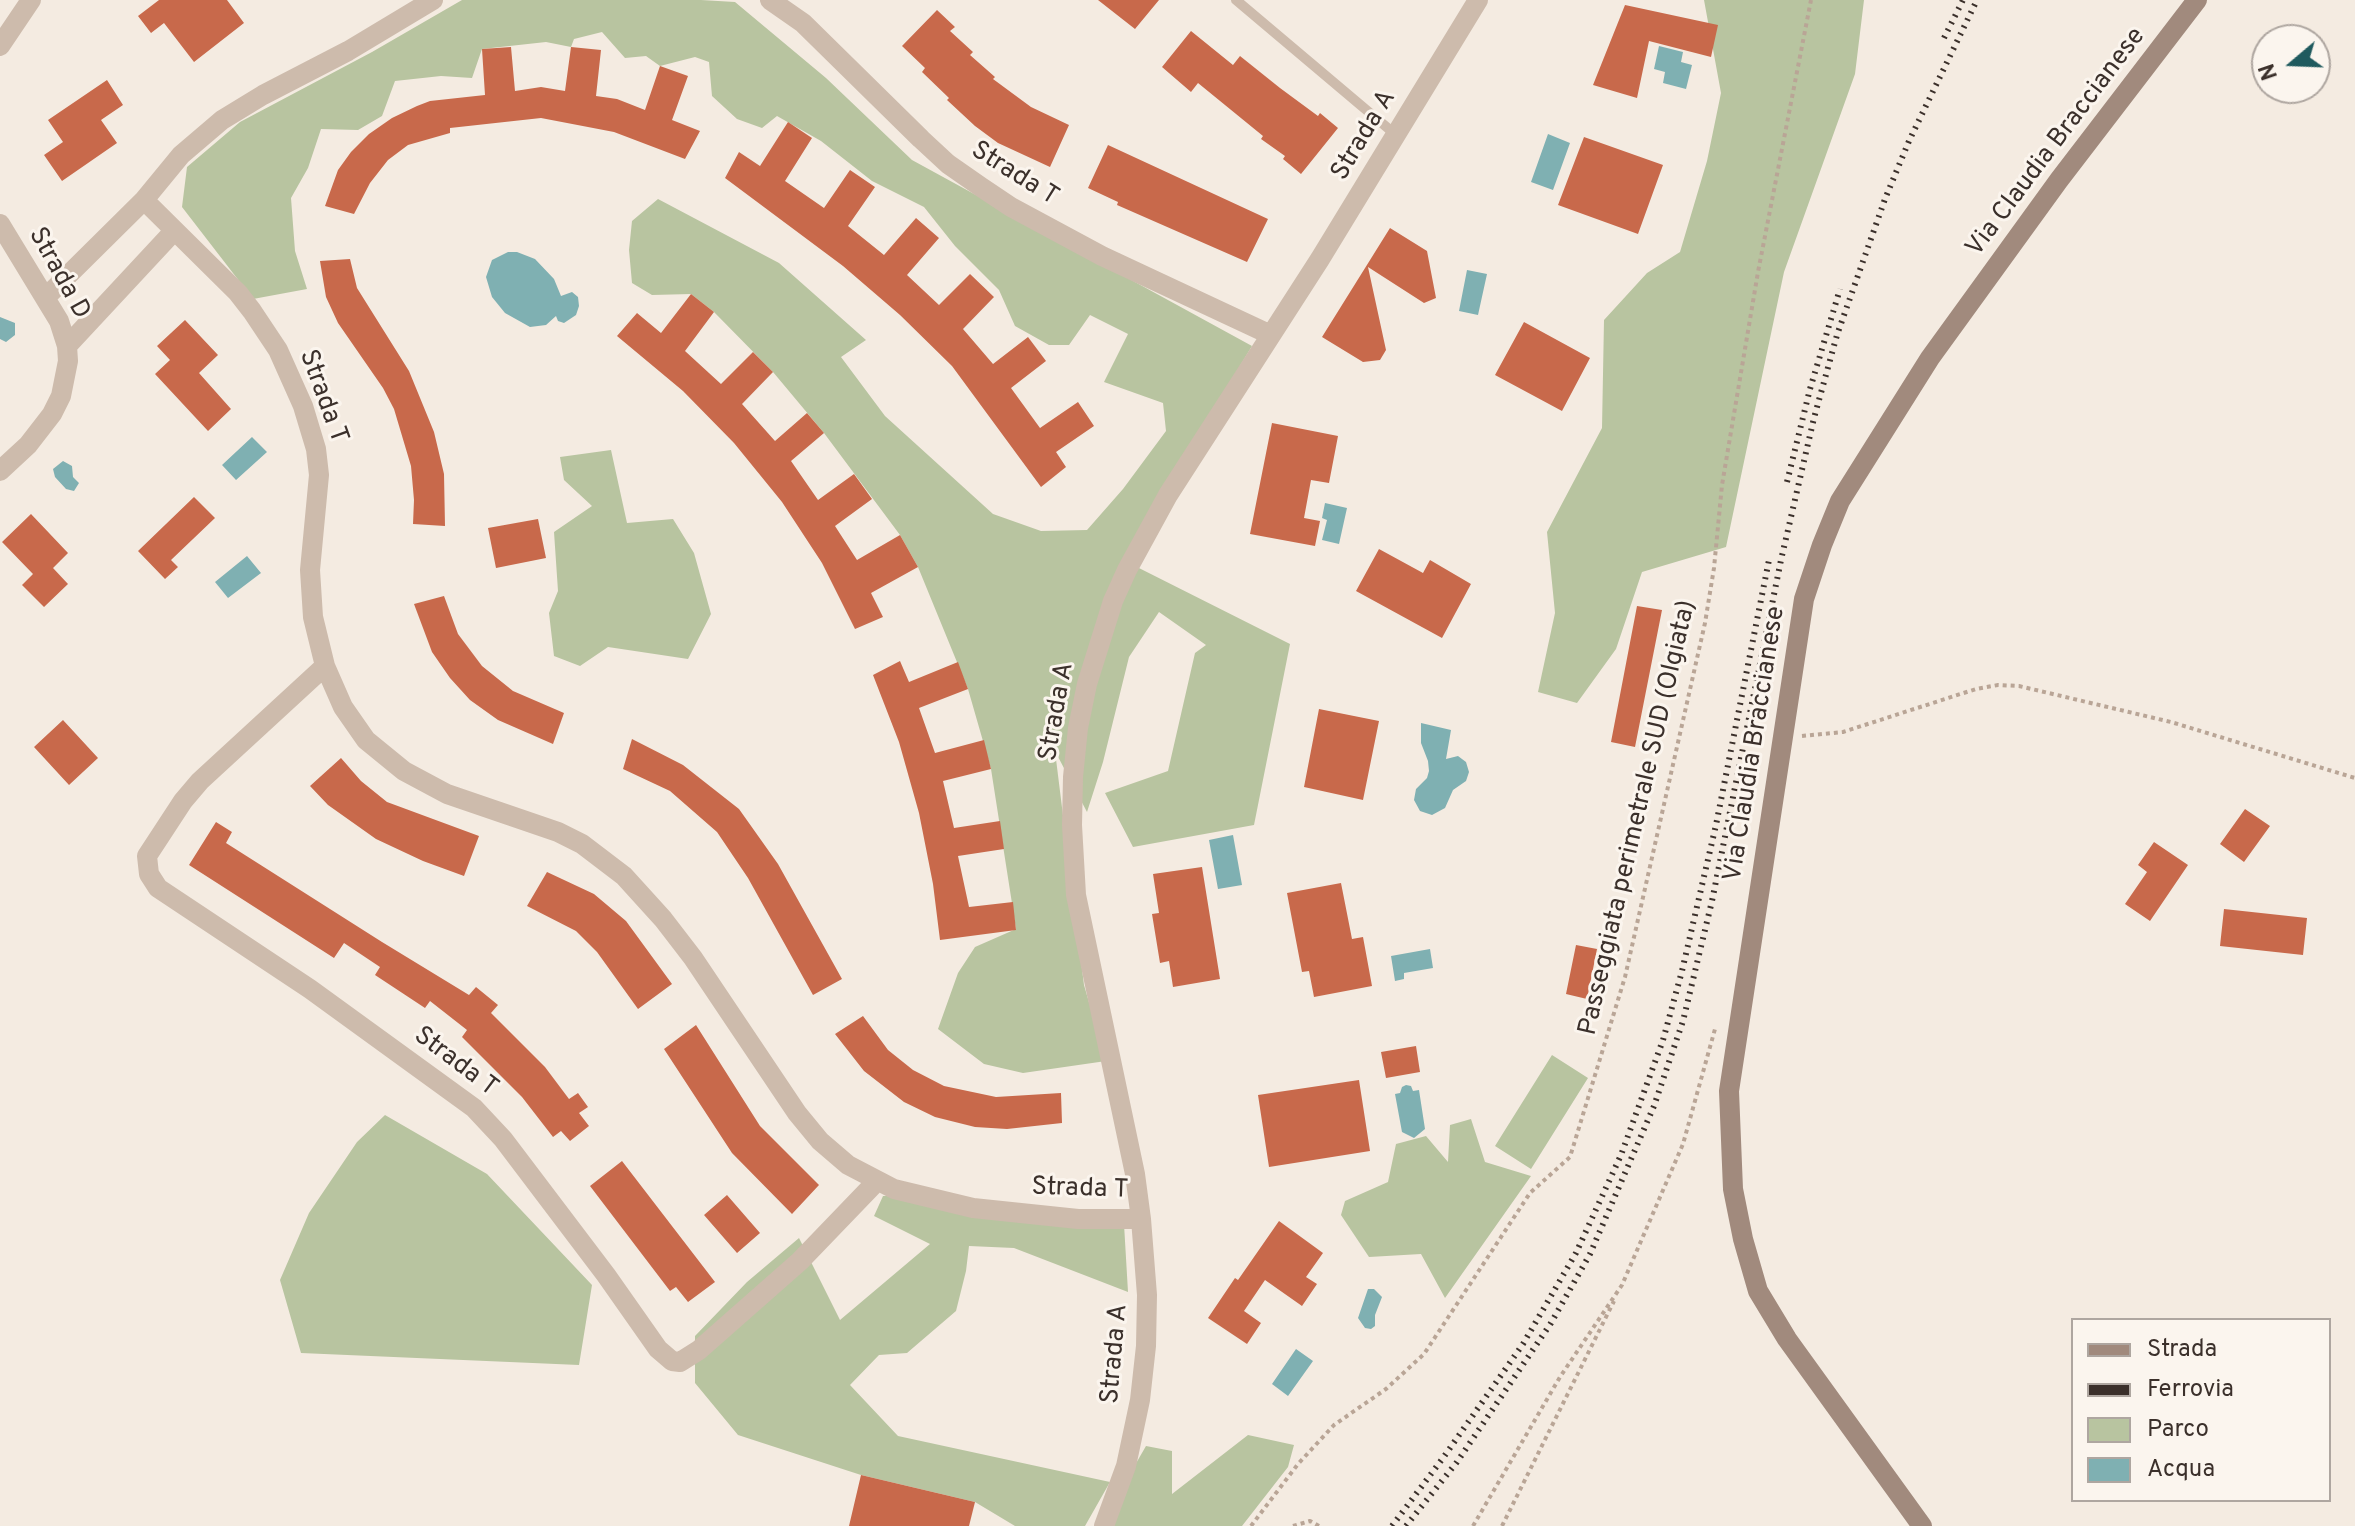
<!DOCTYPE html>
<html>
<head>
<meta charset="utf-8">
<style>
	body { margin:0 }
	#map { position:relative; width:2355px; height:1526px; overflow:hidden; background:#f4ebe1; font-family:Overpass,sans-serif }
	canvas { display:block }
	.legend { position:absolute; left:2071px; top:1318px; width:260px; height:184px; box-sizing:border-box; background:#fbf5ee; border:2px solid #aea6a0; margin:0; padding:10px 14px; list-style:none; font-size:24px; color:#3b302b }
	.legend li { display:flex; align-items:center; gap:16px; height:40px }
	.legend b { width:40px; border:2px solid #aea6a0 }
	.north { position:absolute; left:2251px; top:24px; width:80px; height:80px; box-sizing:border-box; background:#fbf5ee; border:2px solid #aea6a0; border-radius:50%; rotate:251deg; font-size:22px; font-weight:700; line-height:32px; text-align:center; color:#3b302b }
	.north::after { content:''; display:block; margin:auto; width:28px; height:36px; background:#1f5a5e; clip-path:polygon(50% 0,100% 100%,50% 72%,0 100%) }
</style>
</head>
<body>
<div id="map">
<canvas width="2355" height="1526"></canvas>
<ul class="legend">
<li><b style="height:10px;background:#a18a7d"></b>Strada</li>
<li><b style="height:10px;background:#3b302b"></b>Ferrovia</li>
<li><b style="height:22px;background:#b8c4a0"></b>Parco</li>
<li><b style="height:22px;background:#7fb0b2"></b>Acqua</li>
</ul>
<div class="north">N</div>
</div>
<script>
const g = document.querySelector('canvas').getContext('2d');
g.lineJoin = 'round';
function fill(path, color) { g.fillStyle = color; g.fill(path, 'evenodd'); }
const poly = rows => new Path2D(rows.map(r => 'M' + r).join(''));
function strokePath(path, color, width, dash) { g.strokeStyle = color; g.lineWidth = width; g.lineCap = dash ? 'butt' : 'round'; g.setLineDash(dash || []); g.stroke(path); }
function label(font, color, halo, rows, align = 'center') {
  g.font = font + ' Overpass,sans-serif'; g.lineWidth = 6; g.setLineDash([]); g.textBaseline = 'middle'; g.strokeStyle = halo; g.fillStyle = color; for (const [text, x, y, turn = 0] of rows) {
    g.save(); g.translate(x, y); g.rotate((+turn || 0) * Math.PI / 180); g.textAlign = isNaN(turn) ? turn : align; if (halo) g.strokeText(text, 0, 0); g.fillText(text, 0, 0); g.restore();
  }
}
fill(poly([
	[462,0,701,0,735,2,826,78,912,160,1252,346,1123,560,1290,644,1254,825,1133,847,1105,793,1168,771,1195,653,1206,645,1159,612,1129,657,1103,762,1087,812,1055,751,1084,985,1106,1061,1023,1073,984,1064,938,1029,958,973,975,947,1016,929,991,769,968,689,918,567,900,535,824,433,773,372,714,312,691,294,652,295,632,283,629,250,632,221,658,199,779,263,866,340,841,357,885,416,993,514,1041,531,1087,530,1123,489,1166,431,1163,403,1104,382,1128,334,1090,315,1069,345,1049,345,1015,326,999,290,955,246,924,207,872,181,821,141,777,116,762,128,737,119,712,96,709,62,695,57,660,66,646,56,625,58,602,32,574,39,571,47,546,42,482,49,472,78,441,76,395,81,382,116,358,130,321,129,308,168,291,198,295,251,307,289,253,299,182,207,187,167,240,122,372,52],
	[1704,0,1864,0,1855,74,1784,272,1726,547,1642,572,1616,649,1577,703,1538,692,1555,613,1547,532,1602,428,1604,320,1647,273,1680,252,1707,161,1721,93],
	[611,450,627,523,673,519,694,553,711,614,688,659,608,647,580,666,554,656,549,613,558,591,554,532,592,506,564,480,560,457],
	[1552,1055,1588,1078,1531,1169,1495,1146],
	[385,1115,487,1174,592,1285,579,1365,301,1353,280,1280,309,1213,357,1142],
	[1471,1119,1485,1162,1531,1176,1445,1298,1421,1254,1369,1257,1341,1215,1345,1201,1388,1182,1396,1144,1426,1136,1448,1162,1450,1125],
	[917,1195,1124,1224,1128,1292,1014,1248,969,1246,966,1271,956,1311,907,1353,879,1355,850,1385,898,1436,1110,1482,1085,1526,1015,1526,975,1502,861,1475,738,1435,695,1383,695,1336,747,1282,799,1238,840,1320,930,1244,874,1216,883,1196],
	[1248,1435,1294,1445,1288,1467,1242,1526,1112,1526,1131,1472,1146,1446,1172,1451,1172,1494]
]), '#b8c4a0');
fill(poly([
	[1659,46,1683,52,1681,62,1692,65,1686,89,1663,83,1665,72,1654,69],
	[1548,134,1570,143,1553,190,1531,182],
	[508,252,517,252,535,259,554,279,561,296,572,292,578,297,579,306,576,315,564,323,558,321,556,316,546,325,530,327,505,313,492,297,486,277,492,260],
	[1467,270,1487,274,1478,315,1459,311],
	[0,317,15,323,15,335,6,342,0,339],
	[252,437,267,452,236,480,222,465],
	[63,461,72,466,73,477,79,483,74,491,66,489,55,477,53,469],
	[1325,503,1347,508,1339,544,1322,540,1327,520,1322,518],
	[247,556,261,573,228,598,215,582],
	[1421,723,1451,730,1446,759,1458,756,1466,762,1469,772,1466,781,1453,790,1445,808,1432,815,1420,811,1414,800,1416,789,1427,778,1429,771,1428,761,1421,743],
	[1233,835,1242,885,1218,889,1209,840],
	[1430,949,1433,968,1404,973,1404,979,1395,981,1391,956],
	[1406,1085,1411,1086,1413,1091,1419,1090,1425,1129,1414,1138,1402,1132,1395,1094,1400,1093,1402,1087],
	[1368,1289,1374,1289,1382,1297,1375,1315,1375,1326,1371,1329,1365,1328,1358,1318],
	[1296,1349,1313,1361,1288,1396,1272,1384]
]), '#7fb0b2');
fill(poly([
	[159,0,227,0,244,23,194,62,164,23,151,33,138,16],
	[1098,0,1159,0,1135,29],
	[1625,5,1718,25,1711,57,1649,41,1637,98,1593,85],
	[937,10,955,27,950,31,973,52,970,55,995,77,993,79,1031,107,1069,125,1050,167,998,143,975,126,947,100,949,98,922,72,925,68,902,46],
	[1191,31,1233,65,1240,56,1280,88,1318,116,1320,113,1338,128,1301,174,1283,159,1285,156,1261,139,1263,136,1198,83,1191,92,1162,67],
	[511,47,515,91,541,87,565,91,571,47,601,50,596,96,617,99,645,110,660,66,688,76,672,120,700,131,685,159,614,132,541,118,450,128,450,133,408,145,388,160,370,183,354,214,325,206,338,170,351,152,369,134,392,118,417,106,430,101,485,95,482,49],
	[107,80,123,105,101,120,117,143,62,181,44,155,63,142,48,120],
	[788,122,812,138,785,181,824,208,850,170,875,187,848,226,884,255,916,218,939,238,907,275,939,305,970,274,994,297,963,329,993,364,1028,337,1046,361,1011,388,1040,428,1078,402,1094,426,1056,452,1066,467,1041,487,952,366,900,315,843,266,725,178,739,152,760,166],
	[1584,137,1663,165,1638,234,1558,205],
	[1108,145,1268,219,1247,262,1117,205,1118,202,1088,188],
	[1390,228,1427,251,1436,298,1424,303,1368,267,1386,350,1380,360,1363,362,1322,337],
	[350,259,357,288,409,371,434,432,444,474,445,526,413,524,414,500,411,466,394,409,383,388,338,323,326,297,320,261],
	[691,294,714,312,685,351,721,384,753,352,773,372,742,404,775,441,807,413,824,433,791,461,818,500,854,474,872,499,835,526,857,560,900,535,918,567,871,593,883,617,855,629,822,563,782,502,734,443,683,391,617,336,637,313,661,333],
	[185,320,218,355,199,373,231,409,208,431,155,374,170,360,157,346],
	[1524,322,1590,358,1562,411,1495,375],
	[1272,423,1338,436,1329,483,1311,480,1304,518,1320,521,1315,546,1250,534],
	[194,497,215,518,171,560,178,567,165,579,138,551],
	[31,514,68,553,53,568,68,584,44,607,22,585,33,574,2,542],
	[538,519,546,558,496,568,488,528],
	[1379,549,1423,573,1430,560,1471,584,1442,638,1356,591],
	[444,596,458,634,482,666,513,691,564,713,553,744,498,720,470,700,450,678,432,652,414,604],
	[1637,606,1662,610,1635,747,1611,742],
	[900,661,909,682,958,662,968,689,919,708,935,753,984,740,991,769,943,781,954,828,1000,821,1004,849,958,856,969,907,1013,902,1016,930,940,940,933,884,919,813,899,742,873,675],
	[1319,709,1379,721,1363,800,1304,787],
	[63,720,98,758,69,785,34,747],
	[632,739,683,765,739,809,778,864,842,979,813,995,748,878,717,832,670,791,623,769],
	[341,758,361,781,387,802,479,836,464,876,423,861,376,839,328,805,310,786],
	[2245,809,2270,826,2244,862,2220,844],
	[216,822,232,832,226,843,382,942,469,995,476,987,498,1005,491,1013,545,1067,569,1099,578,1093,588,1107,579,1113,589,1126,570,1141,561,1131,553,1137,522,1097,462,1037,467,1030,430,1001,425,1008,375,975,380,967,344,943,334,958,189,865],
	[2154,842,2188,865,2150,921,2125,904,2147,872,2138,865],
	[1202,867,1220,979,1173,987,1169,961,1160,963,1152,914,1159,913,1153,874],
	[547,872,594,894,626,921,672,984,638,1009,597,952,576,931,527,906],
	[1341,883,1352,939,1363,937,1372,986,1314,997,1309,971,1302,972,1287,893],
	[2224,909,2307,918,2303,955,2220,946],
	[1576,945,1597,949,1587,999,1566,994],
	[863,1016,888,1050,913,1070,944,1086,996,1097,1061,1093,1062,1123,1007,1129,975,1127,935,1117,904,1102,864,1071,835,1034],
	[696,1025,760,1126,819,1185,792,1214,732,1153,664,1049],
	[1416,1046,1420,1072,1386,1078,1381,1052],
	[1359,1080,1370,1151,1269,1167,1258,1095],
	[622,1161,715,1282,688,1302,676,1287,670,1291,590,1186],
	[727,1195,760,1233,737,1253,704,1215],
	[1279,1221,1323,1253,1306,1277,1317,1284,1302,1306,1265,1280,1244,1311,1261,1323,1247,1344,1208,1318,1235,1278,1238,1280],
	[861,1475,975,1502,969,1526,849,1526]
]), '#c8694b');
strokePath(poly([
	[1802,736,1843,732,1976,689,1998,685,2019,686,2171,722,2355,778],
	[1251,1526,1298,1464,1334,1425,1386,1389,1424,1354,1530,1193,1570,1157,1625,977,1705,623,1714,568,1722,485,1758,272,1811,0],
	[1293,1526,1310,1521,1319,1526],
	[1473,1526,1560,1377,1622,1285,1683,1144,1715,1029],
	[1502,1526,1614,1301]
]), '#b9a596', 4, [4, 4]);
strokePath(poly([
	[1236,0,1396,135]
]), '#cdbbac', 10);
strokePath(poly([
	[433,0,348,51,263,95,222,120,181,155,144,200,238,293,252,311,278,350,303,406,316,449,319,475,310,570,313,617,325,666,343,707,366,740,404,771,447,794,558,832,582,844,624,876,663,919,693,958,797,1113,820,1141,848,1165,894,1189,973,1208,1078,1219,1141,1219],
	[770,0,803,23,921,139,948,164,981,187,1011,207,1102,256,1271,335],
	[0,46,31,0],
	[0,224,59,321,67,346,68,361,61,396,52,414,28,445,0,471],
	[45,298,144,200],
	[67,346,174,231],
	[325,666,200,781,183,801,147,856,149,874,158,888,310,989,474,1108,503,1139,606,1275,658,1349,672,1361,680,1362,699,1350,800,1261,876,1182],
	[1104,1526,1126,1466,1140,1400,1146,1346,1147,1295,1141,1219,1135,1174,1076,895,1072,825,1073,777,1078,728,1087,684,1113,601,1127,570,1168,495,1320,259,1478,0]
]), '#cdbbac', 20);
strokePath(poly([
	[1922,1526,1787,1339,1758,1291,1743,1239,1733,1189,1729,1091,1804,599,1822,545,1840,501,1930,358,2059,180,2197,0]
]), '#a18a7d', 20);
strokePath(poly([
	[1944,38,1963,0],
	[1787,482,1810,389,1840,289],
	[1392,1526,1443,1458,1523,1344,1576,1253,1621,1155,1663,1040,1682,971,1716,825,1769,560],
	[1406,1526,1457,1462,1551,1323,1590,1254,1654,1106,1683,1021,1712,901,1781,560,1814,418,1837,335,1885,199,1909,141,1977,0]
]), '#3b302b', 6, [2, 6]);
label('26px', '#3b302b', '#fbf5ee', [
	["Strada A",1365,136,-59],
	["Via Claudia Braccianese",2057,143,-53],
	["Strada T",1014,175,32],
	["Strada D",58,274,61],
	["Strada T",322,397,70],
	["Strada A",1058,712,-80],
	["Via Claudia Braccianese",1756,744,-81],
	["Passeggiata perimetrale SUD (Olgiata)",1639,818,-77],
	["Strada T",455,1063,37],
	["Strada T",1080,1190,2],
	["Strada A",1116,1354,-85]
]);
</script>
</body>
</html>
